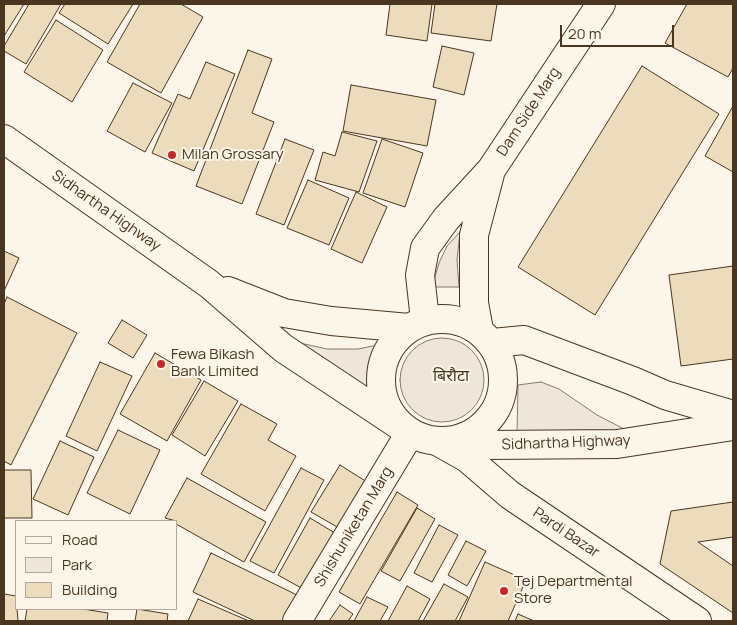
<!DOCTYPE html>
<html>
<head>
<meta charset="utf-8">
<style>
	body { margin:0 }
	#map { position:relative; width:737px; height:625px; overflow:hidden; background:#fbf6e9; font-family:Manrope,sans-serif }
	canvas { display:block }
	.frame { position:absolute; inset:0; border:5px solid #4a3520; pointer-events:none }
	.legend { position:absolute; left:15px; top:520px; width:162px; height:90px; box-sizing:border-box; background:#fbf6e9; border:1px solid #b4a999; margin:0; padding:6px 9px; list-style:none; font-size:15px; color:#4a3520 }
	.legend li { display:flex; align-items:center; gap:10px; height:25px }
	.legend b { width:25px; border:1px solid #b4a999 }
	.scale { position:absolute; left:560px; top:25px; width:114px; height:22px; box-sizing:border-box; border:2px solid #4a3520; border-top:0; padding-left:6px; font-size:15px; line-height:18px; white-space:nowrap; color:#4a3520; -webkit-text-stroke:4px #fbf6e9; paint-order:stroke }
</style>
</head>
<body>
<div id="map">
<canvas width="737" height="625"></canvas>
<div class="frame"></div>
<ul class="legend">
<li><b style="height:6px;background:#fbf6e9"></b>Road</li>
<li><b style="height:14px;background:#ede6d9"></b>Park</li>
<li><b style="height:14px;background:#ecdcbc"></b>Building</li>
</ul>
<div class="scale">20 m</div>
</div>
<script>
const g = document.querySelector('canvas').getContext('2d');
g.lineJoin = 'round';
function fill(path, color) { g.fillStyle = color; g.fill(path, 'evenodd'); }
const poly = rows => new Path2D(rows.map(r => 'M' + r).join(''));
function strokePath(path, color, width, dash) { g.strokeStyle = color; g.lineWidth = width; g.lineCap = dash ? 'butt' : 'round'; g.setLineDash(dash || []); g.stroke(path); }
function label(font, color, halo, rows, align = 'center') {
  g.font = font + ' Manrope,"Noto Sans Devanagari",sans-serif'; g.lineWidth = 4; g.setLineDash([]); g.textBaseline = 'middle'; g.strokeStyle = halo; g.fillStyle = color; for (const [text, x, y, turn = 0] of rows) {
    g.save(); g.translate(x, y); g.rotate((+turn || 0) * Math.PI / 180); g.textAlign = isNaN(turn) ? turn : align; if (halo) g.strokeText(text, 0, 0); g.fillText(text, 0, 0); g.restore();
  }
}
const green = poly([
	[460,232,457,260,459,287,432,287,439,263,447,246,460,232],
	'400 380a42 42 0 1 1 84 0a42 42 0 1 1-84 0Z',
	[291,341,327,349,358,349,378,345,372,362,371,378,375,396,291,341],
	[541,382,559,389,597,415,628,431,517,433,518,385,541,382]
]);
fill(green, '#ede6d9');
strokePath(green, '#887966', 1);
const building = poly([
	[4,4,24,4,4,36,4,4],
	[29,4,61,4,26,64,4,51,4,46,29,4],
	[65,4,133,4,108,44,59,13,65,4],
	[140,4,181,4,203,17,161,93,107,62,140,4],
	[390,4,432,4,427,41,386,35,390,4],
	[435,4,497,4,491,41,431,33,435,4],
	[687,4,733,4,733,68,728,77,665,43,687,4],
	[56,20,103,50,72,102,24,72,56,20],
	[442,46,474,53,464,95,433,87,442,46],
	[248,50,272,59,252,113,274,122,242,204,196,186,248,50],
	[206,62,235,74,194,171,152,153,178,94,190,99,206,62],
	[642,66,719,114,595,315,518,267,642,66],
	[133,83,172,103,145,152,107,131,133,83],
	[351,85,436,100,427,146,343,131,351,85],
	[733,106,733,172,705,156,733,106],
	[342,132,377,141,359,192,315,180,323,152,335,156,342,132],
	[285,139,314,150,284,225,256,214,285,139],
	[382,139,423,153,405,207,363,193,382,139],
	[308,180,349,198,329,245,287,228,308,180],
	[356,192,387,207,362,263,331,249,356,192],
	[4,251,19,258,4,291,4,251],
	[733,266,733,359,681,366,669,275,733,266],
	[7,297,77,333,11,465,4,461,4,304,7,297],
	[122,320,147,335,133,358,108,343,122,320],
	[155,353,201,380,167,441,120,414,155,353],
	[100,362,132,376,97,451,66,436,100,362],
	[204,381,238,401,205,456,172,435,204,381],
	[241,404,277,424,268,440,296,456,265,511,201,474,241,404],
	[118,430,160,450,130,514,87,493,118,430],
	[60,441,94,457,68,515,33,499,60,441],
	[340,465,367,482,339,528,311,512,340,465],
	[301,468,324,480,274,573,250,561,301,468],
	[4,470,31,470,32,518,4,518,4,470],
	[187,478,266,522,244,562,176,524,176,521,165,518,187,478],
	[397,492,418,505,360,604,339,592,397,492],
	[733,502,733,537,698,542,733,566,733,613,660,564,671,511,733,502],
	[417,508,435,519,400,581,381,571,417,508],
	[310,518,335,533,303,589,278,575,310,518],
	[439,525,458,535,432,582,414,573,439,525],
	[466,541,486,551,467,586,448,575,466,541],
	[211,553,299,596,287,621,255,621,193,592,211,553],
	[485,562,526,580,508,621,459,621,485,562],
	[444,584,468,597,455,621,423,621,444,584],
	[407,586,430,599,418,621,388,621,407,586],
	[4,594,16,596,18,621,4,621,4,594],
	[367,597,388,607,380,621,354,621,367,597],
	[198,599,249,621,188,621,198,599],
	[340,605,353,614,348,621,329,621,340,605],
	[27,609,83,609,108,613,107,621,25,621,27,609],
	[137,609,168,614,167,621,135,621,137,609],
	[518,614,534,621,515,621,518,614]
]);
fill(building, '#ecdcbc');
strokePath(building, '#4a3520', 1);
const secondary = poly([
	[437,441,467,458,510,495,697,621],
	[297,621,410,433]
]);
const primary = poly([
	[425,320,420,275,425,248,446,219,491,170,601,4],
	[479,330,474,303,474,235,490,174]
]);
const highway = poly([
	[4,139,209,284,283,348,402,427],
	[228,291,284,313,331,321,409,328],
	'381 380a61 61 0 1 1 122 0a61 61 0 1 1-122 0Z',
	[492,343,524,340,633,381,665,395,733,415],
	[458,439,486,445,617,444,733,426]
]);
strokePath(secondary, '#4a3520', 30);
strokePath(primary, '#4a3520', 30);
strokePath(highway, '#4a3520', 30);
strokePath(secondary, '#fbf6e9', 28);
strokePath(primary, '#fbf6e9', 28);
strokePath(highway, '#fbf6e9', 28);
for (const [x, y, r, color] of [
	[172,155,5,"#c62828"],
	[161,364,5,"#c62828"],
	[504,591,5,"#c62828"]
]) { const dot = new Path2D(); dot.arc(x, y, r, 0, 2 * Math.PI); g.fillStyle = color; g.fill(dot); strokePath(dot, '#fbf6e9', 2); }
label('15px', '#4a3520', '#fbf6e9', [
	["Dam Side Marg",529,112,-57],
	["Sidhartha Highway",106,211,35],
	["Sidhartha Highway",566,443,-2],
	["Shishuniketan Marg",354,527,-59],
	["Pardi Bazar",566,533,34]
]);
label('15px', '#4a3520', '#fbf6e9', [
	["Milan Grossary",182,155],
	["Fewa Bikash",171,355],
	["Bank Limited",171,372],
	["Tej Departmental",514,582],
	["Store",514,599]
], 'left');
label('16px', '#4a3520', '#fbf6e9', [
	["बिरौटा",451,377]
]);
</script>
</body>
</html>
